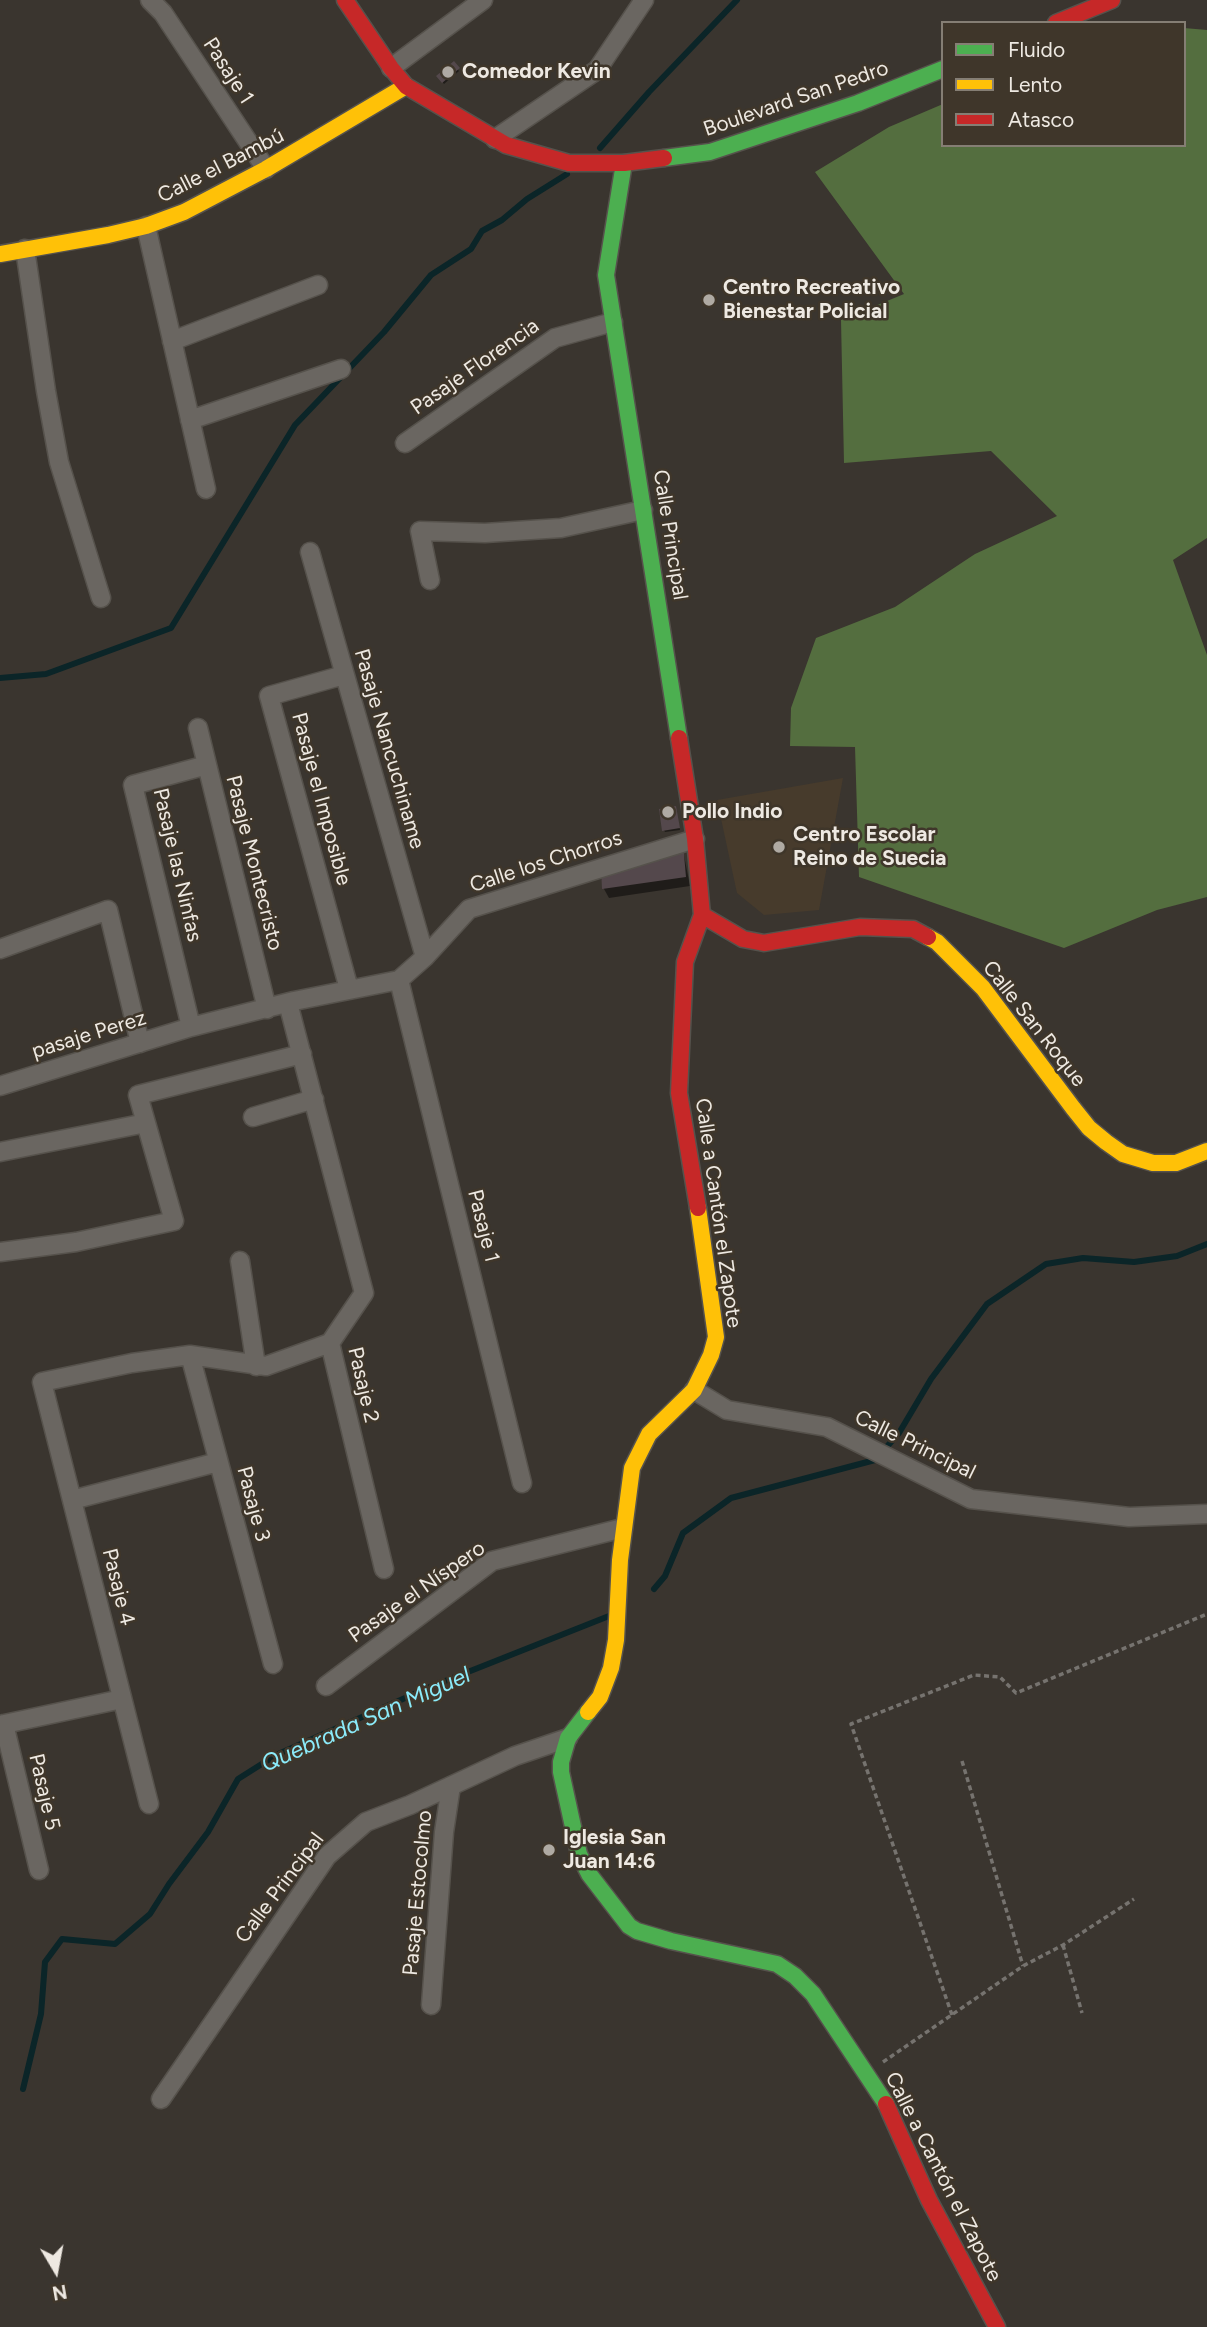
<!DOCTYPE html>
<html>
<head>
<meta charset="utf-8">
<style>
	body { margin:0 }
	#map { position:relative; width:1207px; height:2327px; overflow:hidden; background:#3a352f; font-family:Figtree,sans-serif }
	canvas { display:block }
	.legend { position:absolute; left:941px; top:21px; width:245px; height:126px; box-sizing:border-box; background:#3f362a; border:2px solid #857e74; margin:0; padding:9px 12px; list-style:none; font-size:21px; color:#eee9e2 }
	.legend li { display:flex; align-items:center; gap:14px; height:35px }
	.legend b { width:35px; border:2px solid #857e74 }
	.north { position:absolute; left:21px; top:2236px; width:70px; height:70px; -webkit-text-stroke:5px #3f362a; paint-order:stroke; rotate:170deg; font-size:19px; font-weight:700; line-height:28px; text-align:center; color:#eee9e2 }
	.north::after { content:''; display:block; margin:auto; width:24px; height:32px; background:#eee9e2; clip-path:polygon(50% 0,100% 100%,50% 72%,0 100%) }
</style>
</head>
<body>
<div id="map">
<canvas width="1207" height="2327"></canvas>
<ul class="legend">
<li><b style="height:9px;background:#4caf50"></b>Fluido</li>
<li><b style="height:9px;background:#ffc107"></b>Lento</li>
<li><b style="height:9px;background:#c62828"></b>Atasco</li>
</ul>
<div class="north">N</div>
</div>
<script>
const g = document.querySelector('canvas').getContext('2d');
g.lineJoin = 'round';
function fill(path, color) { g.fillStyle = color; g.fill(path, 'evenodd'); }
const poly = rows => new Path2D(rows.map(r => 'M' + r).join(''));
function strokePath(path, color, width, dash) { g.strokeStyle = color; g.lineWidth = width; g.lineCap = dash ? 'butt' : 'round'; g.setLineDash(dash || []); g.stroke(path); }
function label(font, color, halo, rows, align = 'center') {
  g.font = font + ' Figtree,sans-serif'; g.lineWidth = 5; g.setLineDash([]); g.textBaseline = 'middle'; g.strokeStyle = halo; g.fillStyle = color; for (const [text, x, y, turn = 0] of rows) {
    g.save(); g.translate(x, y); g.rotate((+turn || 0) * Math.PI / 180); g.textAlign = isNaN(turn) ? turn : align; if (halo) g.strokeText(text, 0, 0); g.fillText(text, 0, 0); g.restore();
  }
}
fill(poly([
	[843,778,819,910,764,915,737,893,717,800]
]), '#473b2c');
fill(poly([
	[1184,28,1207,30,1207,538,1173,560,1207,655,1207,897,1157,910,1064,948,859,877,855,747,790,746,791,708,816,638,895,607,975,554,1057,516,991,451,844,463,841,320,904,294,815,172,889,127,943,104,943,145,1184,145]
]), '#546e3f');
fill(poly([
	[453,64,459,71,444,84,438,76],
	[676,810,680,830,665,832,664,830],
	[682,845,690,886,609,898,604,889,603,869]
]), '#0007');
strokePath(poly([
	[600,148,649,92,737,0],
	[0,678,46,674,171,628,295,425,384,332,431,275,471,249,482,231,502,220,527,199,567,174],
	[654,1589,665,1576,683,1533,731,1498,875,1460,899,1433,931,1379,987,1304,1046,1264,1083,1258,1134,1262,1177,1256,1207,1244],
	[23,2089,41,2014,45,1962,62,1939,115,1944,150,1914,169,1884,208,1832,238,1779,276,1755,430,1687,609,1616]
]), '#0b2528', 6);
fill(poly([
	[454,61,460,68,442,83,436,76],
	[676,806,680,828,662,831,659,809],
	[683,843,686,877,602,889,601,868]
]), '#54484c');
const street = poly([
	[150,0,163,13,266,169],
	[391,68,483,0],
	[495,139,597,70,644,0],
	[146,226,206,489],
	[25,249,46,391,59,462,101,598],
	[172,341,318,285],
	[190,420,341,369],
	[405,443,555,338,613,322],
	[310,552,425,957],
	[430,580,420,531,485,533,561,528,643,510],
	[344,675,269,696,349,989],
	[198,728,267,1009],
	[0,949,108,910,140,1043],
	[399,980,522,1483],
	[288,1003,364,1293,330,1343,384,1569],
	[191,1027,133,785,207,765],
	[0,1086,191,1027,294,1001,399,980,425,957,469,909,695,839],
	[253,1117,314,1099],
	[0,1152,146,1123],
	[0,1252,76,1242,174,1221,138,1095,302,1054],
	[240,1261,256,1366],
	[190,1355,273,1664],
	[694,1390,727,1410,827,1427,971,1499,1129,1517,1207,1514],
	[72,1500,218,1462],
	[326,1686,492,1561,623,1528],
	[4,1724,39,1870],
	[0,1725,122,1699],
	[149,1804,42,1382,132,1363,190,1355,266,1366,330,1343],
	[431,2005,444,1832,451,1786],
	[161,2099,327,1856,366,1822,410,1805,515,1756,568,1738]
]);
const fast = poly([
	[664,158,710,152,858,103,943,69],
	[624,163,606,275,679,738],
	[588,1712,568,1738,561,1762,561,1772,579,1854,589,1874,629,1926,637,1931,671,1941,777,1964,795,1976,813,1994,886,2104]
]);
const slow = poly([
	[0,254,108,235,146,226,184,212,266,169,406,86],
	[928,937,937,942,983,988,1073,1108,1089,1128,1106,1142,1123,1154,1153,1163,1176,1163,1207,1151],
	[588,1712,600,1697,611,1668,616,1640,620,1560,632,1468,649,1434,694,1390,711,1355,716,1337,698,1208]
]);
const jam = poly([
	[345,0,391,68,406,86,506,145,569,163,624,163,664,158],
	[1056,23,1112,0],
	[679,738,695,839,702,915,685,962,679,1093,698,1208],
	[702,915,743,939,764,943,860,927,913,929,928,937],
	[886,2104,929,2200,997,2327]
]);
strokePath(street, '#56524c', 21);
strokePath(fast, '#56524c', 19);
strokePath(slow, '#56524c', 19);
strokePath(jam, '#56524c', 19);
strokePath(poly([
	[962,1761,1023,1966],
	[1063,1945,1082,2013],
	[952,2015,851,1724,974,1675,1000,1677,1016,1693,1207,1614],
	[883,2062,1023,1966,1063,1945,1134,1899]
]), '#76736f', 3.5, [5, 3.5]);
strokePath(street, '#6a6661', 18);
strokePath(fast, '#4caf50', 16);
strokePath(slow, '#ffc107', 16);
strokePath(jam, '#c62828', 16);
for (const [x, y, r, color] of [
	[448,72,7,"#afaaa3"],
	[709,300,7,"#afaaa3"],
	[668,812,7,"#afaaa3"],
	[779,847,7,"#afaaa3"],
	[549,1850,7,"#afaaa3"]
]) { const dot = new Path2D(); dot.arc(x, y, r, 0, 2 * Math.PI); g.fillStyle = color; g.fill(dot); strokePath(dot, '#3f362a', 2.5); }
label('21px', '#eee9e2', '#3f362a', [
	["Pasaje 1",228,71,57],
	["Boulevard San Pedro",796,99,-19],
	["Calle el Bambú",221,166,-27],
	["Pasaje Florencia",475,367,-35],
	["Calle Principal",670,535,81],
	["Pasaje Nancuchiname",389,749,74],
	["Pasaje el Imposible",321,799,75],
	["Calle los Chorros",546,862,-18],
	["Pasaje Montecristo",254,863,76],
	["Pasaje las Ninfas",177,865,77],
	["Calle San Roque",1034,1024,52],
	["pasaje Perez",89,1035,-17],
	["Calle a Cantón el Zapote",718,1213,82],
	["Pasaje 1",483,1226,76],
	["Pasaje 2",363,1385,77],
	["Calle Principal",915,1445,26],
	["Pasaje 3",253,1504,75],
	["Pasaje 4",118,1587,76],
	["Pasaje el Níspero",417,1592,-35],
	["Pasaje 5",44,1792,77],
	["Calle Principal",280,1888,-53],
	["Pasaje Estocolmo",418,1893,-85],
	["Calle a Cantón el Zapote",943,2177,63]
]);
label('bold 21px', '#eee9e2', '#3f362a', [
	["Comedor Kevin",462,72],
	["Centro Recreativo",723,288],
	["Bienestar Policial",723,312],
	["Pollo Indio",682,812],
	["Centro Escolar",793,835],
	["Reino de Suecia",793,859],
	["Iglesia San",563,1838],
	["Juan 14:6",563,1862]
], 'left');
label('italic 23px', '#8bebfa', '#3f362a', [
	["Quebrada San Miguel",366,1720,-24]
]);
</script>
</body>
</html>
